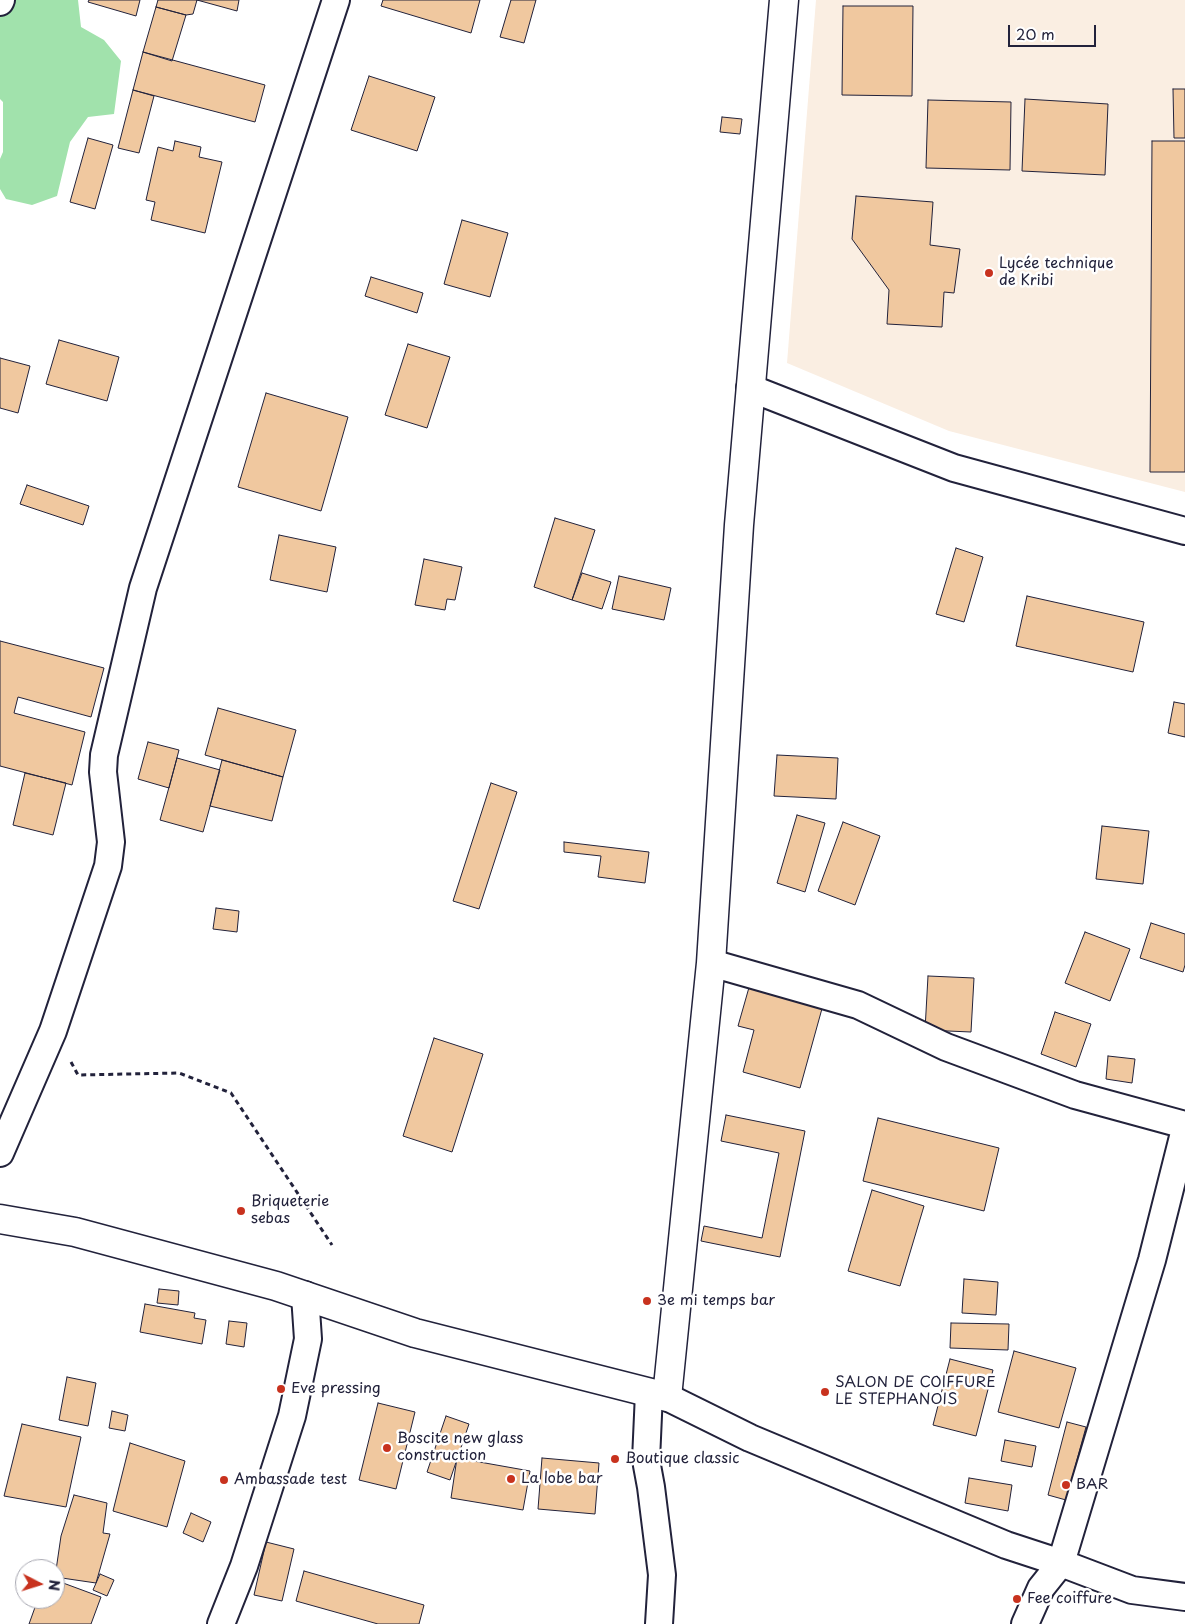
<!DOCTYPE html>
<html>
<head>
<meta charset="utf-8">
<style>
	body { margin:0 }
	#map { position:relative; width:1185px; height:1624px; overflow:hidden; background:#fff; font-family:"Playpen Sans",sans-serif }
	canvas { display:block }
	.north { position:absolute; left:15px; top:1559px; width:50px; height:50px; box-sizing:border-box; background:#fff; border:1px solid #a7a7b1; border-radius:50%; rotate:95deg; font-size:14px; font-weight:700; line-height:20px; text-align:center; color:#22223b }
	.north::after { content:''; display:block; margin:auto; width:18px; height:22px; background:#c8321e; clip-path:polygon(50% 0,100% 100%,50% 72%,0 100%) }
	.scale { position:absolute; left:1008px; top:25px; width:88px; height:22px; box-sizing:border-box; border:2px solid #22223b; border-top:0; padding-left:6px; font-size:15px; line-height:18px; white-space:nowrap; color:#22223b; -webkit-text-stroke:4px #fff; paint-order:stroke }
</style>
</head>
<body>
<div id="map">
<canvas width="1185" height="1624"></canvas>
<div class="north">N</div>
<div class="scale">20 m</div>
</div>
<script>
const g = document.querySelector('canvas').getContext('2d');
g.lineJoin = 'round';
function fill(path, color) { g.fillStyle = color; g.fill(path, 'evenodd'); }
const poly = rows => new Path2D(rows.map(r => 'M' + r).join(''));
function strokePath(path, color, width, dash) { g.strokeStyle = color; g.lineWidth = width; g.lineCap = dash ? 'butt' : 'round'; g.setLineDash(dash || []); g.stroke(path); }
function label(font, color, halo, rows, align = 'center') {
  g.font = font + ' "Playpen Sans",sans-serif'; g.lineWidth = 5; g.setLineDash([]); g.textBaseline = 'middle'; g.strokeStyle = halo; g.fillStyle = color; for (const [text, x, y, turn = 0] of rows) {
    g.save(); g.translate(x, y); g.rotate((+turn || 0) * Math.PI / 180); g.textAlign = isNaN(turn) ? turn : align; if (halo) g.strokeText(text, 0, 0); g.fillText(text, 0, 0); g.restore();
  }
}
fill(poly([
	[816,0,1185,0,1185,492,949,431,787,363]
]), '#faeee2');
fill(poly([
	[0,0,78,0,81,27,104,40,121,61,114,114,88,117,70,142,57,196,32,205,6,199,0,189,0,159,3,152,3,102,0,99]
]), '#a1e2ac');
const building = poly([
	[89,0,140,0,136,16,88,2,89,0],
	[158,0,197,0,193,14,186,15,156,7,158,0],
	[197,0,239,0,237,11,197,0],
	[383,0,480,0,471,33,381,6,383,0],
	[511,0,536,0,524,43,500,37,511,0],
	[843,6,913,6,912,96,842,95,843,6],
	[156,7,186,15,172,61,143,52,156,7],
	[143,52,265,85,255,122,133,90,143,52],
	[369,76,435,97,417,151,351,130,369,76],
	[1173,89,1185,89,1185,138,1174,138,1173,89],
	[133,90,154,96,139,153,118,148,133,90],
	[1025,99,1108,104,1105,175,1022,171,1025,99],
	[928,100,1011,102,1010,170,926,168,928,100],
	[722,117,742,119,740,134,720,132,722,117],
	[88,138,113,145,95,209,70,202,88,138],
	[175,141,201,147,199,157,222,162,205,233,151,220,155,202,146,200,158,147,173,151,175,141],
	[1152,141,1185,141,1185,472,1150,472,1152,141],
	[856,196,933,202,930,245,960,249,954,293,944,292,942,327,887,324,889,290,852,239,856,196],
	[462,220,508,233,490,297,444,284,462,220],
	[371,277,423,293,417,313,365,296,371,277],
	[59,340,119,357,107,401,46,384,59,340],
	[408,344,450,357,427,428,385,415,408,344],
	[0,358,30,366,18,413,0,408,0,358],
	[266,393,348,417,321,511,238,487,266,393],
	[27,485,89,506,83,525,20,504,27,485],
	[555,518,595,530,572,600,534,587,555,518],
	[279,535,336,547,327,592,270,580,279,535],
	[956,548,983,557,964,622,936,614,956,548],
	[424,559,462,567,455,600,447,599,445,610,415,605,424,559],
	[582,573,611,582,602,609,572,600,582,573],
	[619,576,671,588,664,620,612,609,619,576],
	[1027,596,1144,622,1133,672,1016,646,1027,596],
	[0,641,104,668,91,717,18,697,14,713,85,732,72,785,0,766,0,641],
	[1174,702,1185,704,1185,737,1168,733,1174,702],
	[218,708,296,730,283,777,205,755,218,708],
	[148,742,179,750,169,788,138,779,148,742],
	[777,755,838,758,836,799,774,796,777,755],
	[177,758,220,770,203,832,160,820,177,758],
	[222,760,283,777,272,821,210,806,222,760],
	[25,773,66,783,53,835,13,825,25,773],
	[491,783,517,792,479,909,453,901,491,783],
	[797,815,825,823,805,892,777,883,797,815],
	[843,822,880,836,855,905,818,891,843,822],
	[1102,826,1149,831,1143,884,1096,879,1102,826],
	[564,842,649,852,645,883,598,877,601,856,564,852,564,842],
	[216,908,239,911,237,932,213,929,216,908],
	[1151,923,1185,934,1185,965,1183,972,1140,958,1151,923],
	[1085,932,1130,949,1110,1001,1065,983,1085,932],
	[928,976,974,978,971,1032,925,1030,928,976],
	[750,984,823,1005,800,1088,743,1072,754,1030,738,1026,750,984],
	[1055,1012,1091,1024,1076,1067,1041,1054,1055,1012],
	[434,1038,483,1054,452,1152,403,1136,434,1038],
	[1108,1056,1135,1059,1132,1083,1106,1079,1108,1056],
	[726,1115,805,1131,780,1257,701,1241,704,1226,762,1238,779,1153,721,1141,726,1115],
	[878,1118,999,1148,984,1211,863,1181,878,1118],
	[872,1190,924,1206,900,1286,848,1271,872,1190],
	[964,1279,998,1282,996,1315,962,1313,964,1279],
	[159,1289,179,1291,178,1305,157,1303,159,1289],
	[145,1304,195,1313,194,1318,206,1320,202,1344,140,1332,145,1304],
	[229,1321,247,1323,244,1347,226,1344,229,1321],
	[951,1323,1009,1324,1008,1350,950,1348,951,1323],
	[1014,1351,1076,1368,1059,1428,998,1412,1014,1351],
	[950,1359,993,1370,976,1436,933,1425,950,1359],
	[67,1377,96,1383,88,1426,59,1420,67,1377],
	[378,1403,415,1412,396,1489,359,1480,378,1403],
	[112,1411,128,1415,125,1431,109,1428,112,1411],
	[446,1416,469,1424,450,1480,427,1472,446,1416],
	[1067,1422,1086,1427,1066,1500,1048,1495,1067,1422],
	[22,1424,81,1437,66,1507,4,1496,22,1424],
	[1005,1440,1036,1446,1032,1467,1001,1461,1005,1440],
	[130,1443,185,1461,167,1527,113,1511,130,1443],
	[457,1458,530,1471,523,1510,451,1498,457,1458],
	[542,1458,599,1463,595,1514,538,1509,542,1458],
	[969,1478,1012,1485,1008,1511,965,1503,969,1478],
	[74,1495,107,1503,103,1533,110,1534,96,1583,55,1577,61,1536,74,1495],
	[191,1513,211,1522,203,1542,183,1533,191,1513],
	[266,1542,294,1549,282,1601,254,1595,266,1542],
	[304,1571,424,1605,419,1624,378,1624,296,1601,304,1571],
	[100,1574,114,1580,107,1596,93,1590,100,1574],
	[55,1580,101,1597,91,1624,29,1624,38,1599,55,1599,55,1580]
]);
fill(building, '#f0c89f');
strokePath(building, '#22223b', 1);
const minor = poly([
	[0,2,1,0],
	[750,388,954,468,1185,531],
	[711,963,858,1005,946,1047,1075,1095,1185,1125],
	[0,1153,53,1031,108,866,111,842,103,772,104,755,143,588,336,0],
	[649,1393,646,1460,651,1487,662,1575,659,1624],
	[667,1397,750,1438,1006,1545,1061,1563,1132,1590,1185,1597],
	[221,1624,244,1566,292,1416,308,1339,305,1295],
	[1025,1624,1041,1588,1061,1563,1152,1260,1185,1129]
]);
const tertiary = poly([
	[0,1219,75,1232,276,1286,415,1333,667,1397,711,963,739,525,784,0]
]);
strokePath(minor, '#22223b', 30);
strokePath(tertiary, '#22223b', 31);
strokePath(poly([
	[71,1062,78,1075,179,1073,231,1093,332,1245]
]), '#22223b', 3, [5, 4]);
strokePath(minor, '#fff', 26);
strokePath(tertiary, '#fff', 28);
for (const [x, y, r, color] of [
	[989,273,5,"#c8321e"],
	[241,1211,5,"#c8321e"],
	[647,1301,5,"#c8321e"],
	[281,1389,5,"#c8321e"],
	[825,1392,5,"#c8321e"],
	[387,1448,5,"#c8321e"],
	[615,1459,5,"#c8321e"],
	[511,1479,5,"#c8321e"],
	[224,1480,5,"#c8321e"],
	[1066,1485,5,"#c8321e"],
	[1017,1599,5,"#c8321e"]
]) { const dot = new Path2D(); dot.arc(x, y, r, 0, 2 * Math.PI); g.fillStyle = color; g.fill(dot); strokePath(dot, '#fff', 2); }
label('15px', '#22223b', '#fff', [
	["Lycée technique",999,264],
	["de Kribi",999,281],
	["Briqueterie",251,1202],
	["sebas",251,1219],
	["3e mi temps bar",657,1301],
	["SALON DE COIFFURE",835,1383],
	["LE STEPHANOIS",835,1400],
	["Eve pressing",291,1389],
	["Boscite new glass",397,1439],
	["construction",397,1456],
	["Boutique classic",625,1459],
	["La lobe bar",521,1479],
	["Ambassade test",234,1480],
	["BAR",1076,1485],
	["Fee coiffure",1027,1599]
], 'left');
</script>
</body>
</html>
